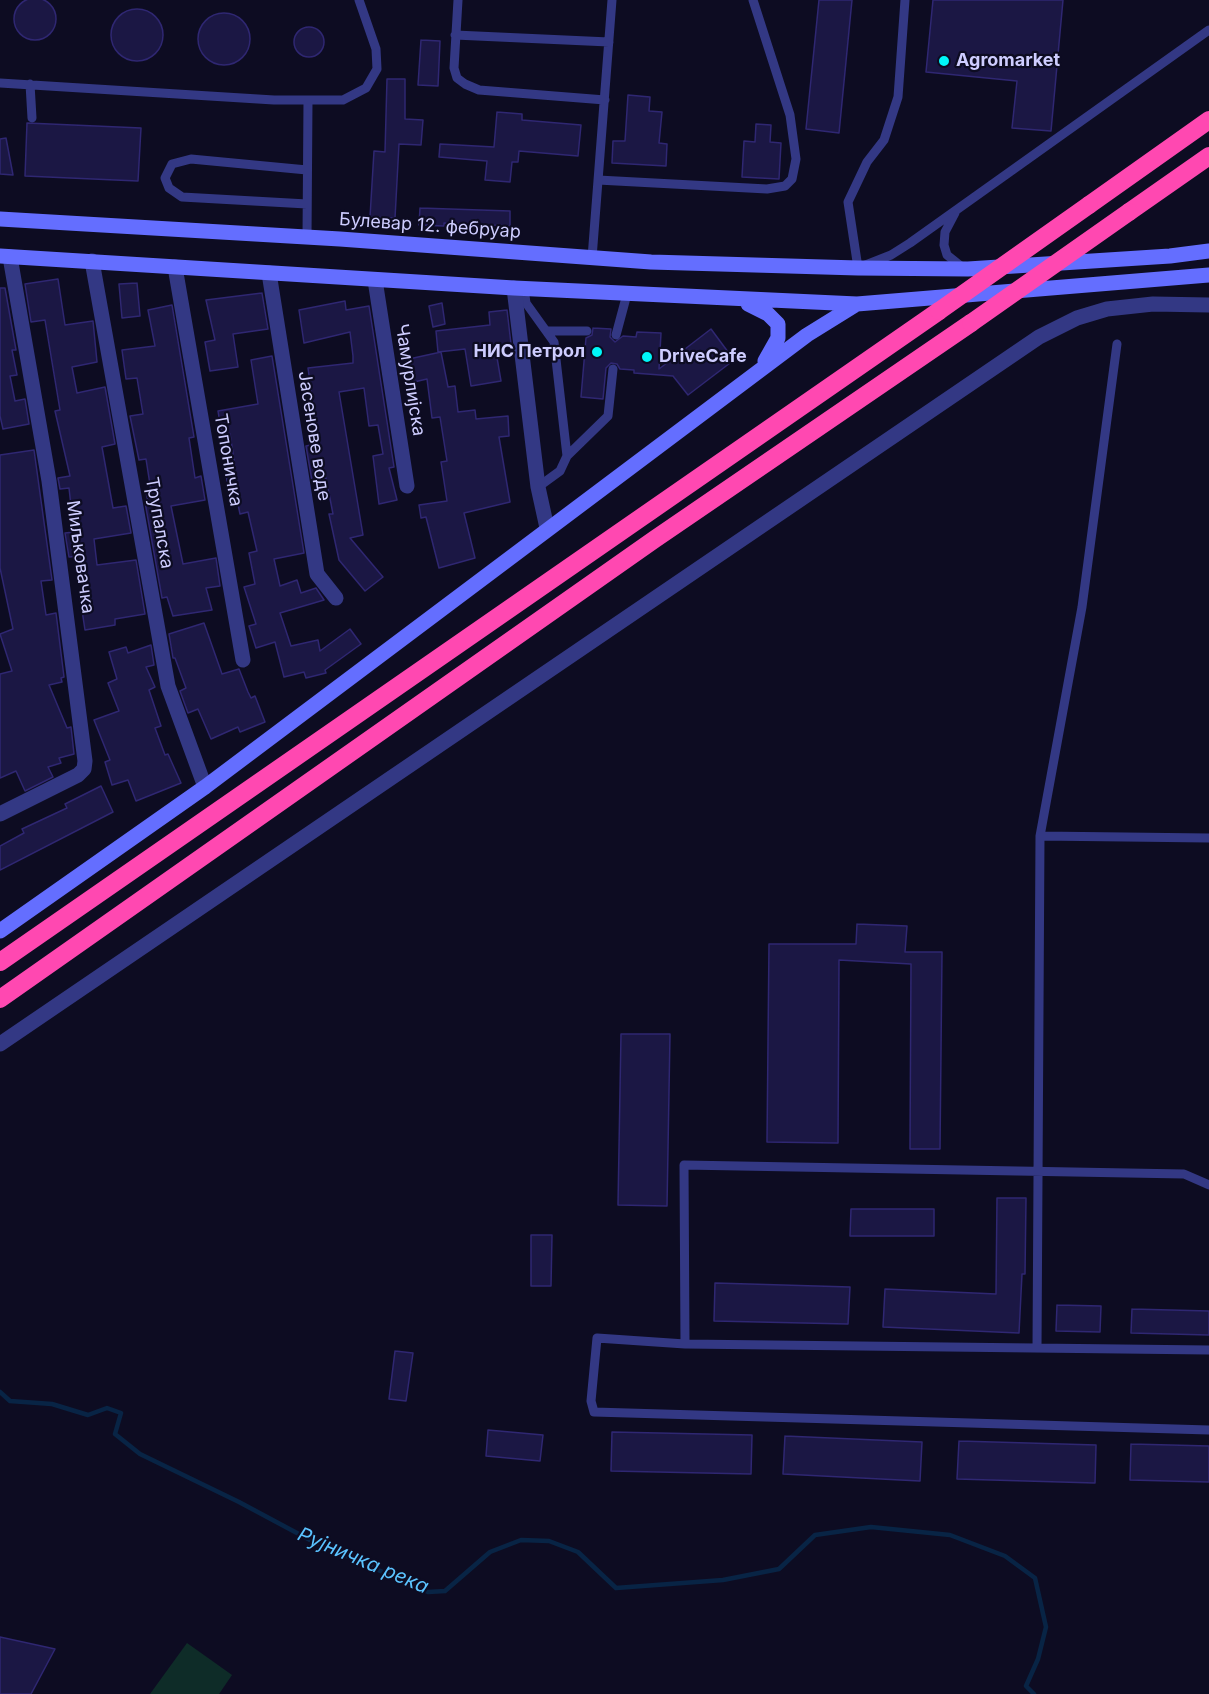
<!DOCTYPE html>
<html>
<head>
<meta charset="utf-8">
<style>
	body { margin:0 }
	canvas { display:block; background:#0d0c22 }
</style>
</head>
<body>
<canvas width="1209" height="1694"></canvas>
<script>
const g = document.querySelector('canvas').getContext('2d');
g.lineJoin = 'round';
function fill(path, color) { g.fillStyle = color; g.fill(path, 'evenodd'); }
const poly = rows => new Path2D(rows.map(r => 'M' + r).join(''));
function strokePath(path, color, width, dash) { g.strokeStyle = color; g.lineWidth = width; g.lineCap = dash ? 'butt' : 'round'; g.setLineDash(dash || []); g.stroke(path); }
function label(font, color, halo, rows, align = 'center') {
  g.font = font + ' Inter,sans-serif'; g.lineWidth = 4.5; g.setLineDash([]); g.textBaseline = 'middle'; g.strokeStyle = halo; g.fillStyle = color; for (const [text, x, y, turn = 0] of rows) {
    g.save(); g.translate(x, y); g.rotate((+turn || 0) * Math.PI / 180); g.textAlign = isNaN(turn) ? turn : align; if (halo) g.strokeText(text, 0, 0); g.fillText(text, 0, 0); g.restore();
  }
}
fill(poly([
	[187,1643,232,1675,219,1694,150,1694]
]), '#0e2c28');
strokePath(poly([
	[0,1392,10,1401,52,1404,88,1415,107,1408,121,1413,115,1434,140,1454,239,1502,310,1540,428,1592,445,1591,490,1552,521,1540,549,1541,578,1552,616,1588,723,1580,779,1569,815,1535,871,1527,950,1535,1005,1556,1035,1578,1046,1627,1038,1659,1026,1686,1034,1694]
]), '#082445', 4.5);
const building = poly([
	'14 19a21 21 0 1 1 42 0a21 21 0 1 1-42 0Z',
	[819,0,852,0,839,133,806,129,819,0],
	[933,0,1063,0,1051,131,1012,128,1017,81,926,72,933,0],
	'111 35a26 26 0 1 1 52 0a26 26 0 1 1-52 0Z',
	'198 39a26 26 0 1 1 52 0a26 26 0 1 1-52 0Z',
	'294 42a15 15 0 1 1 30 0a15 15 0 1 1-30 0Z',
	[421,40,440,41,438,86,418,85,421,40],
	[387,79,405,79,405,119,423,120,421,145,399,144,395,218,370,217,374,151,385,152,387,79],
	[628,95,650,97,649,111,662,112,659,143,667,144,666,166,612,163,613,141,625,141,628,95],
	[497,112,522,114,522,120,581,125,578,156,519,151,518,162,512,162,510,182,485,180,487,161,439,157,440,144,494,147,497,112],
	[27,123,141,128,138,181,25,176,27,123],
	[756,124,771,125,770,142,781,143,779,179,742,177,744,141,755,142,756,124],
	[6,138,13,175,0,174,0,139,6,138],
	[420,208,510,211,510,226,444,223,444,226,419,225,420,208],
	[58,279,65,325,93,321,97,362,72,367,77,393,105,387,115,444,102,447,113,508,126,506,131,533,94,539,97,565,136,560,145,614,115,619,115,625,85,630,80,597,85,596,80,556,69,557,65,533,74,532,69,488,60,489,58,478,70,476,55,411,60,410,45,320,31,322,25,284,58,279],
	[137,283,140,316,122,318,119,284,137,283],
	[0,288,5,288,16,350,12,350,17,375,10,376,15,401,25,399,29,424,3,429,0,416,0,288],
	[262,293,268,329,233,334,238,367,210,371,205,342,215,340,206,300,262,293],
	[345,301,346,310,369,306,394,467,389,468,397,500,379,504,373,456,383,454,378,425,369,426,364,388,339,392,363,535,350,538,383,577,365,591,339,560,329,514,333,514,326,478,312,481,306,446,316,444,315,441,318,440,308,368,353,363,353,356,350,332,304,343,299,310,345,301],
	[442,303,445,324,433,327,429,306,442,303],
	[172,305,194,437,189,438,195,478,201,476,205,500,171,506,183,564,216,558,220,586,206,588,212,610,173,616,167,597,162,598,145,502,148,502,146,492,151,491,146,459,139,460,130,416,143,414,137,378,126,379,122,350,155,346,148,310,172,305],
	[507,310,511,344,495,346,501,381,471,386,465,349,438,352,436,331,490,325,489,312,507,310],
	[593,328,611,329,610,337,615,342,623,336,636,337,637,332,661,333,659,369,711,329,734,360,688,395,673,376,634,373,634,370,620,369,617,364,611,363,606,368,603,399,581,397,586,338,592,335,593,328],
	[441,352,448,387,455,386,458,412,475,410,476,419,508,416,509,436,499,437,510,502,464,513,475,558,439,568,426,517,421,518,419,505,447,501,441,462,447,461,440,417,432,418,427,379,414,382,409,359,441,352],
	[272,356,304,553,274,559,280,586,297,580,301,593,316,588,324,600,280,613,291,646,318,640,320,651,350,629,361,644,325,670,326,673,306,678,304,672,284,677,275,642,256,648,249,626,256,624,244,587,255,584,249,553,257,551,248,512,240,514,233,480,227,481,225,468,235,466,230,434,222,436,218,411,258,404,251,360,272,356],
	[34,450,52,580,41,581,46,615,56,613,64,677,61,678,62,682,49,685,67,728,71,727,74,754,59,758,61,763,48,767,53,777,25,791,16,771,0,778,0,674,12,671,0,634,13,629,0,568,0,455,34,450],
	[204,623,222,674,239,669,248,692,251,698,255,696,265,722,240,732,238,727,211,739,198,709,188,713,180,691,186,688,175,658,173,658,169,634,204,623],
	[151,645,154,665,146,667,155,687,149,690,161,726,155,728,165,755,168,754,181,783,136,801,128,780,112,785,105,762,110,760,94,720,119,711,108,683,117,679,109,652,126,647,128,653,151,645],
	[101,786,113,812,0,870,0,846,24,833,22,829,67,808,65,804,101,786],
	[857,924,907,926,905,952,942,952,940,1149,910,1149,911,964,839,960,838,1143,767,1142,769,944,856,944,857,924],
	[621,1034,670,1034,667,1206,618,1205,621,1034],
	[997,1198,1026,1198,1025,1274,1022,1274,1019,1333,883,1327,885,1289,996,1294,997,1198],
	[851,1209,934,1209,934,1236,850,1236,851,1209],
	[531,1235,552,1235,551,1286,531,1286,531,1235],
	[715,1283,850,1287,848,1324,714,1321,715,1283],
	[1057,1305,1101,1306,1100,1332,1056,1331,1057,1305],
	[1132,1309,1209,1311,1209,1335,1131,1333,1132,1309],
	[395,1351,413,1353,406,1401,389,1399,395,1351],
	[488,1430,543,1435,540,1461,486,1456,488,1430],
	[612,1432,752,1435,751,1474,611,1471,612,1432],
	[785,1436,922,1442,920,1481,783,1474,785,1436],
	[959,1441,1096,1445,1095,1483,957,1479,959,1441],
	[1131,1444,1209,1446,1209,1482,1130,1480,1131,1444],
	[0,1637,55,1649,31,1694,0,1694,0,1637]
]);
fill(building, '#1b1744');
strokePath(building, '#2f2772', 1.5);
strokePath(poly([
	[458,0,454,68,457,78,465,84,479,90,605,100],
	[905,0,898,97,884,140,867,162,848,202,858,268,891,255,910,243,1209,30],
	[455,35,609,42],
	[0,83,274,100,343,100,366,88,377,69,376,49,359,0],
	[30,84,32,118],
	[307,170,191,159,172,164,165,178,169,188,182,197,307,204],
	[598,180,767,189,785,186,792,179,796,159,790,115,753,0],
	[955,213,945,232,944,245,947,255,962,267],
	[307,237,308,101],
	[592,258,612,0],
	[524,288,526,303,554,342,567,456,560,471,538,487],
	[549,331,587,331],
	[616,335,627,294],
	[567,456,608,416,613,369],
	[1040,836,1209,838],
	[1209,1185,1184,1174,684,1165,685,1344,1209,1350],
	[685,1344,597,1338,591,1401,594,1412,1209,1430],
	[1037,1348,1040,836,1082,607,1117,344]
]), '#333884', 9);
strokePath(poly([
	[92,261,168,686,205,787],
	[175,267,243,660],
	[269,273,317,574,336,598],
	[375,280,407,486],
	[514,288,538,487,547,528],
	[0,814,78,775,84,769,85,761,49,481,10,257]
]), '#333884', 15);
strokePath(poly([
	[0,1044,1039,337,1077,318,1107,309,1153,304,1209,305]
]), '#333884', 15);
strokePath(poly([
	[0,219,340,239,651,262,858,268,968,269,1170,256,1209,251],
	[0,256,514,288,857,304],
	[748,304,768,314,778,324,778,338,765,361],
	[0,931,205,787,807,335,857,304,1209,275]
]), '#646eff', 15);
strokePath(poly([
	[1089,205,1209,120],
	[1129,212,1209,156],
	[0,962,939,311],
	[0,999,655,539,971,323]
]), '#ff48b1', 18);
strokePath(poly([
	[939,311,1089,205],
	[971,323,1129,212]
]), '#ff48b1', 18);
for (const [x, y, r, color] of [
	[944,61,6,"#00f6f8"],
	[597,352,6,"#00f6f8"],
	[647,357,6,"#00f6f8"]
]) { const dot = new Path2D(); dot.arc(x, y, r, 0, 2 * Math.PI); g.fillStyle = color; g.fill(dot); strokePath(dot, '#0d0c22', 2); }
label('bold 18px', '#cecdff', '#0d0c22', [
	["Agromarket",956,61],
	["НИС Петрол",585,352,"right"],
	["DriveCafe",659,357]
], 'left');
label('18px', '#cecdff', '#0d0c22', [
	["Булевар 12. фебруар",430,226,4],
	["Чамурлијска",410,380,81],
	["Јасенове воде",314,436,81],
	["Топоничка",228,460,80],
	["Трупалска",159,523,80],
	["Миљковачка",80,557,82]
]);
label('italic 20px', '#5bc3ff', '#0d0c22', [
	["Рујничка река",363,1561,23]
]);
</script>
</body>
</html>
